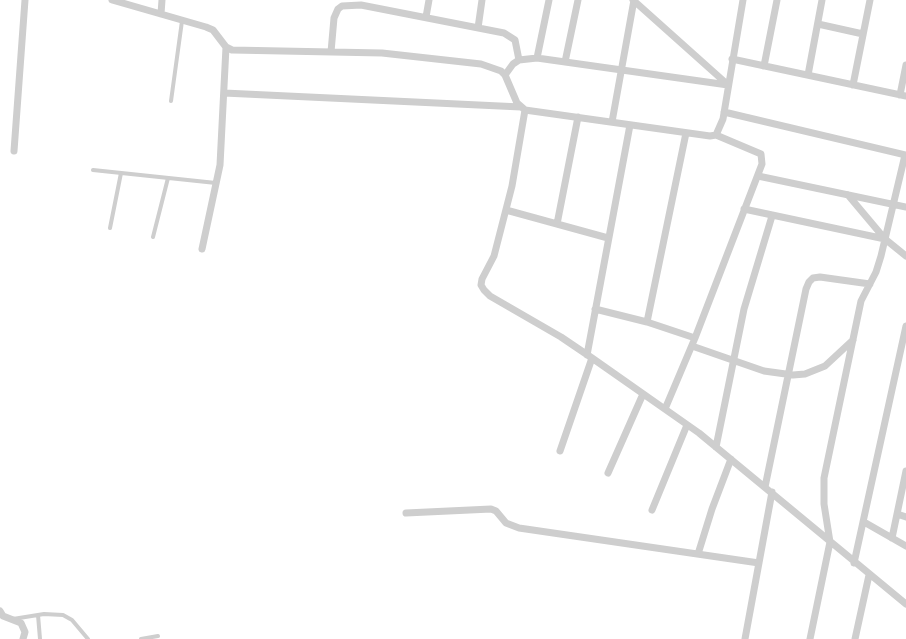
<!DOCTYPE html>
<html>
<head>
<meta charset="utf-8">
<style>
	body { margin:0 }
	canvas { display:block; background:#fff }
</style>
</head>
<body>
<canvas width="906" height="639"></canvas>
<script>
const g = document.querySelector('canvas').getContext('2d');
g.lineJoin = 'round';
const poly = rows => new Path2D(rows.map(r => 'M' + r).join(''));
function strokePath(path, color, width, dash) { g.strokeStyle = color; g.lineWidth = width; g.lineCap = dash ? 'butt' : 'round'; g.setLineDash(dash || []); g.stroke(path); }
strokePath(poly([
	[171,101,182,21],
	[93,170,216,183],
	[110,228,121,173],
	[153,237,168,178],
	[38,615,40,639],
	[13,619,44,614,63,615,72,620,88,639],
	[141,639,158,636]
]), '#cecece', 4);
strokePath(poly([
	[112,0,206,27,213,30,226,47,232,50,382,53,481,64,501,71,505,75,517,103,525,110,710,136,716,135,723,119,743,0],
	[633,0,727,84],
	[161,14,162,0],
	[426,17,429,0],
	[818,24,863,34],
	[478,28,482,0],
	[331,52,334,18,338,9,342,6,361,5,504,33,515,40,519,60],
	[537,58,549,0],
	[732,59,906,96],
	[565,62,578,0],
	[764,66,777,0],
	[505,75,513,64,519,60,537,58,728,85],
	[808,75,822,0],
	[853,85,870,0],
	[224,93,521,107],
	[900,95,906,65],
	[525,110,512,186,494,256,482,279,481,285,484,290,490,296,561,337,592,358,699,433,906,604],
	[724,112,906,155],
	[612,122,634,0],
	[14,151,25,0],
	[758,176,906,207],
	[848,195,885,239,906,256],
	[744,209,885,239],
	[506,210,608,238],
	[557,224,578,117],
	[202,249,220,165,226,47],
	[595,309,647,322,695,338],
	[647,322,686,133],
	[692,346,764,371,793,375,805,374,825,366,853,340],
	[587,355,630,125],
	[665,409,695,338,762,164,761,154,716,135],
	[716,447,744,309,772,216],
	[560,451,592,358],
	[608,473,643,394],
	[765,487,806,289,809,282,813,278,820,277,870,284],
	[652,510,687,425],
	[406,513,491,509,496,511,506,523,519,528,759,563],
	[897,514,906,517],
	[864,522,906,546],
	[892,538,906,471],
	[698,554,712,509,731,459],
	[854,563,906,326],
	[0,611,3,616,21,623,25,632,23,639],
	[745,639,772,492],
	[810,639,830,542,824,504,824,478,861,301,876,272,881,256,905,155],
	[855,639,869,575]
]), '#cecece', 7);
</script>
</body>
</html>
